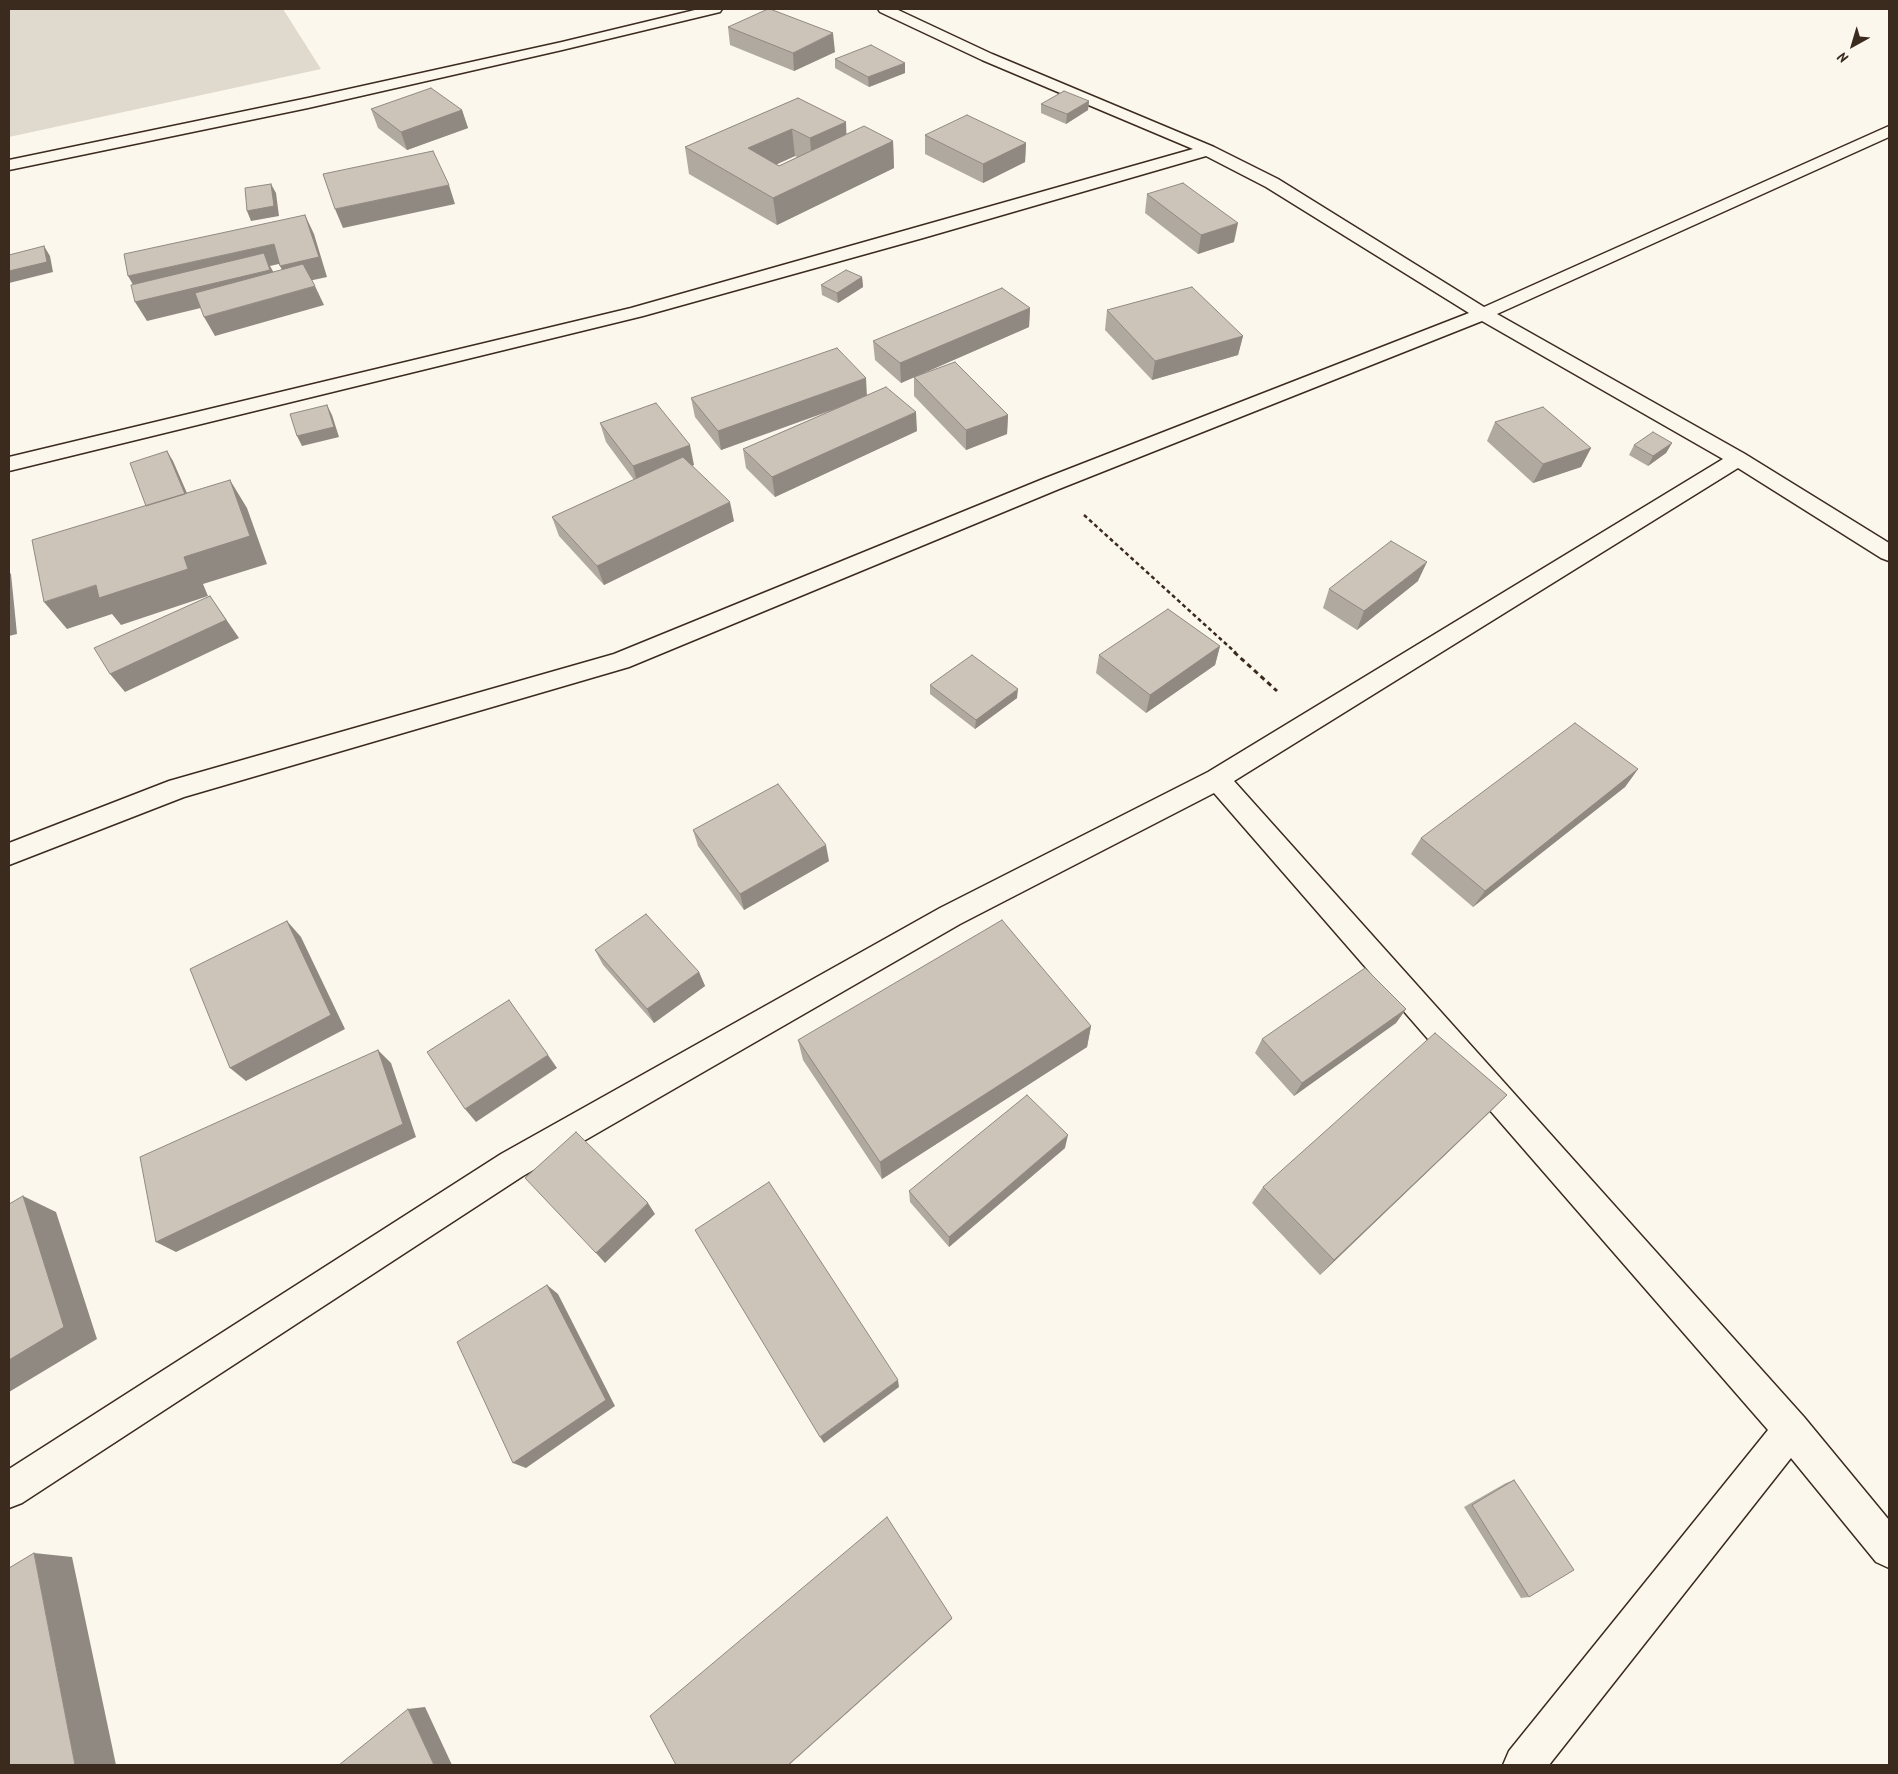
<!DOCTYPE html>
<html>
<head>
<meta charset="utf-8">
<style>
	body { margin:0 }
	#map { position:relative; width:1898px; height:1774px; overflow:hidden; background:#fbf7ec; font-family:Kalam,sans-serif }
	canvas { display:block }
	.frame { position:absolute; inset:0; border:10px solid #3b2a1e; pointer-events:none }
	.north { position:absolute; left:1828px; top:20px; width:50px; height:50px; -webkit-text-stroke:4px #fbf7ec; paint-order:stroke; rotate:219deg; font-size:14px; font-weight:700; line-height:20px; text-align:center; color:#3b2a1e }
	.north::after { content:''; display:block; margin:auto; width:18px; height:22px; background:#3b2a1e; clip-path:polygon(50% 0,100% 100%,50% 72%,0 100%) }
</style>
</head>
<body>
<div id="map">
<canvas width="1898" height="1774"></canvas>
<div class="frame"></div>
<div class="north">N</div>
</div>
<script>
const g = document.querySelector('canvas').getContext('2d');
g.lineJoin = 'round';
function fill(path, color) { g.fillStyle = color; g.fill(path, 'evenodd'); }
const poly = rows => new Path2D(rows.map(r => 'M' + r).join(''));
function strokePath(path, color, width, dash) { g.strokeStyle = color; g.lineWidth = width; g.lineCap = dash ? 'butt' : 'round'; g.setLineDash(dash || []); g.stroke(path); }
fill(poly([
	[9,9,283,9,321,69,9,137]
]), '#dfd9ce');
const minor = poly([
	[699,9,722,9,720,12,562,50,308,108,9,170,9,160,308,98,562,42,699,9],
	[878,9,896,9,992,54,1214,147,1278,179,1484,307,1889,126,1889,137,1497,314,1745,454,1889,543,1889,561,1881,558,1738,468,1234,781,1804,1417,1889,1520,1889,1568,1876,1562,1791,1458,1549,1765,1503,1765,1509,1751,1768,1430,1214,793,960,924,523,1176,22,1503,9,1508,9,1469,501,1154,940,908,1208,772,1723,459,1482,321,1059,489,629,667,184,797,9,865,9,843,169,781,614,654,1043,479,1469,313,1266,187,1206,156,923,238,643,316,9,471,9,457,631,308,1193,149,982,60,880,12,878,9]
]);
strokePath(minor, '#3b2a1e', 3);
strokePath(poly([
	[1084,515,1236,653]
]), '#3b2a1e', 2.5, [4, 3]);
strokePath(poly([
	[1234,652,1277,691]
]), '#3b2a1e', 3, [5, 4]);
fill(minor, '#fbf7ec');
fill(poly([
	[728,27,835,52,794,71,730,45],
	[835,59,905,63,905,73,869,87,835,68],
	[798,98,846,122,846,134,893,141,894,168,777,225,689,174,685,147],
	[795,156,797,157,779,166,777,164],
	[1089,101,1088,110,1066,124,1041,113,1041,104],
	[371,109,462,110,468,128,407,150,378,128],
	[925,135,1026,143,1025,162,983,183,925,154],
	[1147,194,1234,242,1198,254,1145,213],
	[862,277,863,287,838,303,822,295,821,285],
	[1030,308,1029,327,901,383,875,360,873,341],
	[1107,310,1243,336,1238,355,1152,380,1105,330],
	[914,377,1008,415,1007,434,966,450,914,396],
	[867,395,917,431,775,497,746,468,743,449,833,410,721,450,695,417,691,398],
	[1495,422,1591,448,1581,467,1533,483,1487,441],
	[600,423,694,465,692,465,734,521,604,585,559,536,552,517,634,480,606,442],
	[1672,443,1666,453,1648,466,1629,455,1634,445],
	[1418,581,1357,630,1323,608,1329,589],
	[1220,646,1215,665,1146,713,1096,673,1099,655],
	[930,685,1017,698,975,729,930,694],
	[1638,769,1625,787,1473,907,1411,854,1421,838],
	[693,830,829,861,744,910,698,846],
	[595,950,699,972,705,986,654,1023,603,965],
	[1406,1009,1396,1023,1294,1096,1255,1053,1262,1039],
	[1091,1026,1087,1047,882,1179,803,1060,798,1040],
	[1507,1095,1320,1275,1252,1203,1263,1187],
	[1065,1148,949,1247,910,1202,909,1191],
	[1514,1480,1529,1597,1521,1598,1464,1507,1506,1483]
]), '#afa99f');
fill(poly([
	[833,33,835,52,794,71,793,53],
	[905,63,905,73,869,87,868,77],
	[1089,101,1088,110,1066,124,1067,114],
	[462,110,468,128,407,150,401,132],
	[846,122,847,149,812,165,810,138],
	[792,129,795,156,751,176,748,148],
	[893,141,894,168,777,225,773,198],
	[1026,143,1025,162,983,183,983,164],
	[271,184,276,193,279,216,251,221,247,211],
	[449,185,455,204,343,228,335,209],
	[305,215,314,234,327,277,290,285,280,266],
	[1238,223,1234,242,1198,254,1201,235],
	[274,244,283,263,270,266,274,273,279,289,147,321,135,302,139,295,128,276],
	[44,246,50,256,53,272,9,283,9,271],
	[862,277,863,287,838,303,837,293],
	[315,286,324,305,215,336,204,317],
	[1030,308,1029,327,901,383,900,363],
	[1243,336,1238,355,1152,380,1155,361],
	[866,378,867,397,721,450,718,431],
	[327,405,332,415,339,437,302,446,297,436],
	[916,412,917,431,775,497,772,477],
	[1008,415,1007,434,966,450,966,430],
	[1672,443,1666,453,1648,466,1653,456],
	[690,445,694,465,638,486,633,466],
	[1591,448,1581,467,1533,483,1543,464],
	[167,451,173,461,197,516,159,529],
	[230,480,247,508,267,564,203,584,208,596,121,625,112,614,67,629,44,602,184,557],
	[730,502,734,521,604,585,597,566],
	[1427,562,1418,581,1357,630,1364,611],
	[9,572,11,574,17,634,9,636],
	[210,596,239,638,125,692,110,674],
	[1220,646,1215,665,1146,713,1150,695],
	[1018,689,1017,698,975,729,976,720],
	[1638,769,1625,787,1473,907,1485,891],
	[826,845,829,861,744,910,740,894],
	[287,921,301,937,345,1029,246,1081,230,1068],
	[699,972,705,986,654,1023,647,1009],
	[1406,1009,1396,1023,1294,1096,1302,1083],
	[1091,1026,1087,1047,882,1179,880,1162],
	[378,1050,391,1063,416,1137,176,1252,156,1242],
	[548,1055,557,1068,476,1122,465,1109],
	[1507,1095,1488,1114,1320,1275,1334,1260],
	[1068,1135,1065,1148,949,1247,949,1237],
	[23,1196,56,1212,97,1339,9,1392,9,1360],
	[648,1203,655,1214,605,1263,596,1253],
	[547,1285,558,1294,615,1406,526,1468,513,1463],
	[898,1380,899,1387,824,1443,820,1437],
	[34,1553,72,1557,116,1765,75,1765],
	[952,1618,952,1619,789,1765,788,1765],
	[425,1707,452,1765,434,1765,408,1709]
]), '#8f8982');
const building = poly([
	[768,9,770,9,833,33,793,53,728,27,768,9],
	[871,45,905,63,868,77,835,59,871,45],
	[431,88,462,110,401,132,371,109,431,88],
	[1064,91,1089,101,1067,114,1041,104,1064,91],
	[798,98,846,122,810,138,792,129,748,148,779,166,864,126,893,141,773,198,685,147,798,98],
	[967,115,1026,143,983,164,925,135,967,115],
	[433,151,449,185,335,209,323,174,433,151],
	[1183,183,1238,223,1201,235,1147,194,1183,183],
	[271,184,274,206,247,211,245,188,271,184],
	[305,215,319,257,280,266,274,244,128,276,124,254,305,215],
	[44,246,47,262,9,271,9,255,44,246],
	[264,253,270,270,135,302,131,285,264,253],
	[303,264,315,286,204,317,195,293,303,264],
	[846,270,862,277,837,293,821,285,846,270],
	[1192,287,1243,336,1155,361,1107,310,1192,287],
	[1002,288,1030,308,900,363,873,341,1002,288],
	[837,348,866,378,718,431,691,398,837,348],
	[955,362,1008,415,966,430,914,377,955,362],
	[886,387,916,412,772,477,743,449,886,387],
	[656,403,690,445,633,466,600,423,656,403],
	[327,405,334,427,297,436,290,414,327,405],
	[1543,407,1591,448,1543,464,1495,422,1543,407],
	[1653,432,1672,443,1653,456,1634,445,1653,432],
	[167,451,185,494,146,506,130,463,167,451],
	[683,457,730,502,597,566,552,517,683,457],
	[230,480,250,536,184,557,188,569,99,598,96,585,44,602,32,540,230,480],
	[1391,541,1427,562,1364,611,1329,589,1391,541],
	[210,596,226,620,110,674,94,648,210,596],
	[1168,609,1220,646,1150,695,1099,655,1168,609],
	[972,655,1018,689,976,720,930,685,972,655],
	[1575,723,1638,769,1485,891,1421,838,1575,723],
	[778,784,826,845,740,894,693,830,778,784],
	[646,914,699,972,647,1009,595,950,646,914],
	[1002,920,1091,1026,880,1162,798,1040,1002,920],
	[287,921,331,1015,230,1068,190,969,287,921],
	[1365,968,1406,1009,1302,1083,1262,1039,1365,968],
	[509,1000,548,1055,465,1109,427,1052,509,1000],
	[1435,1033,1507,1095,1334,1260,1263,1187,1435,1033],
	[378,1050,403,1124,156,1242,140,1157,378,1050],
	[1027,1095,1068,1135,949,1237,909,1191,1027,1095],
	[576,1132,648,1203,596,1253,525,1178,576,1132],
	[769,1182,898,1380,820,1437,695,1230,769,1182],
	[23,1196,64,1327,9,1360,9,1204,23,1196],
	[547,1285,606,1400,513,1463,457,1342,547,1285],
	[1514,1480,1574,1570,1529,1597,1472,1505,1514,1480],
	[887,1517,952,1618,788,1765,676,1765,650,1716,887,1517],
	[34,1553,75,1765,9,1765,9,1568,34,1553],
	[408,1709,434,1765,339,1765,408,1709]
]);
fill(building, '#ccc4b9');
strokePath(building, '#8f8982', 1);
</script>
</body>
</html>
